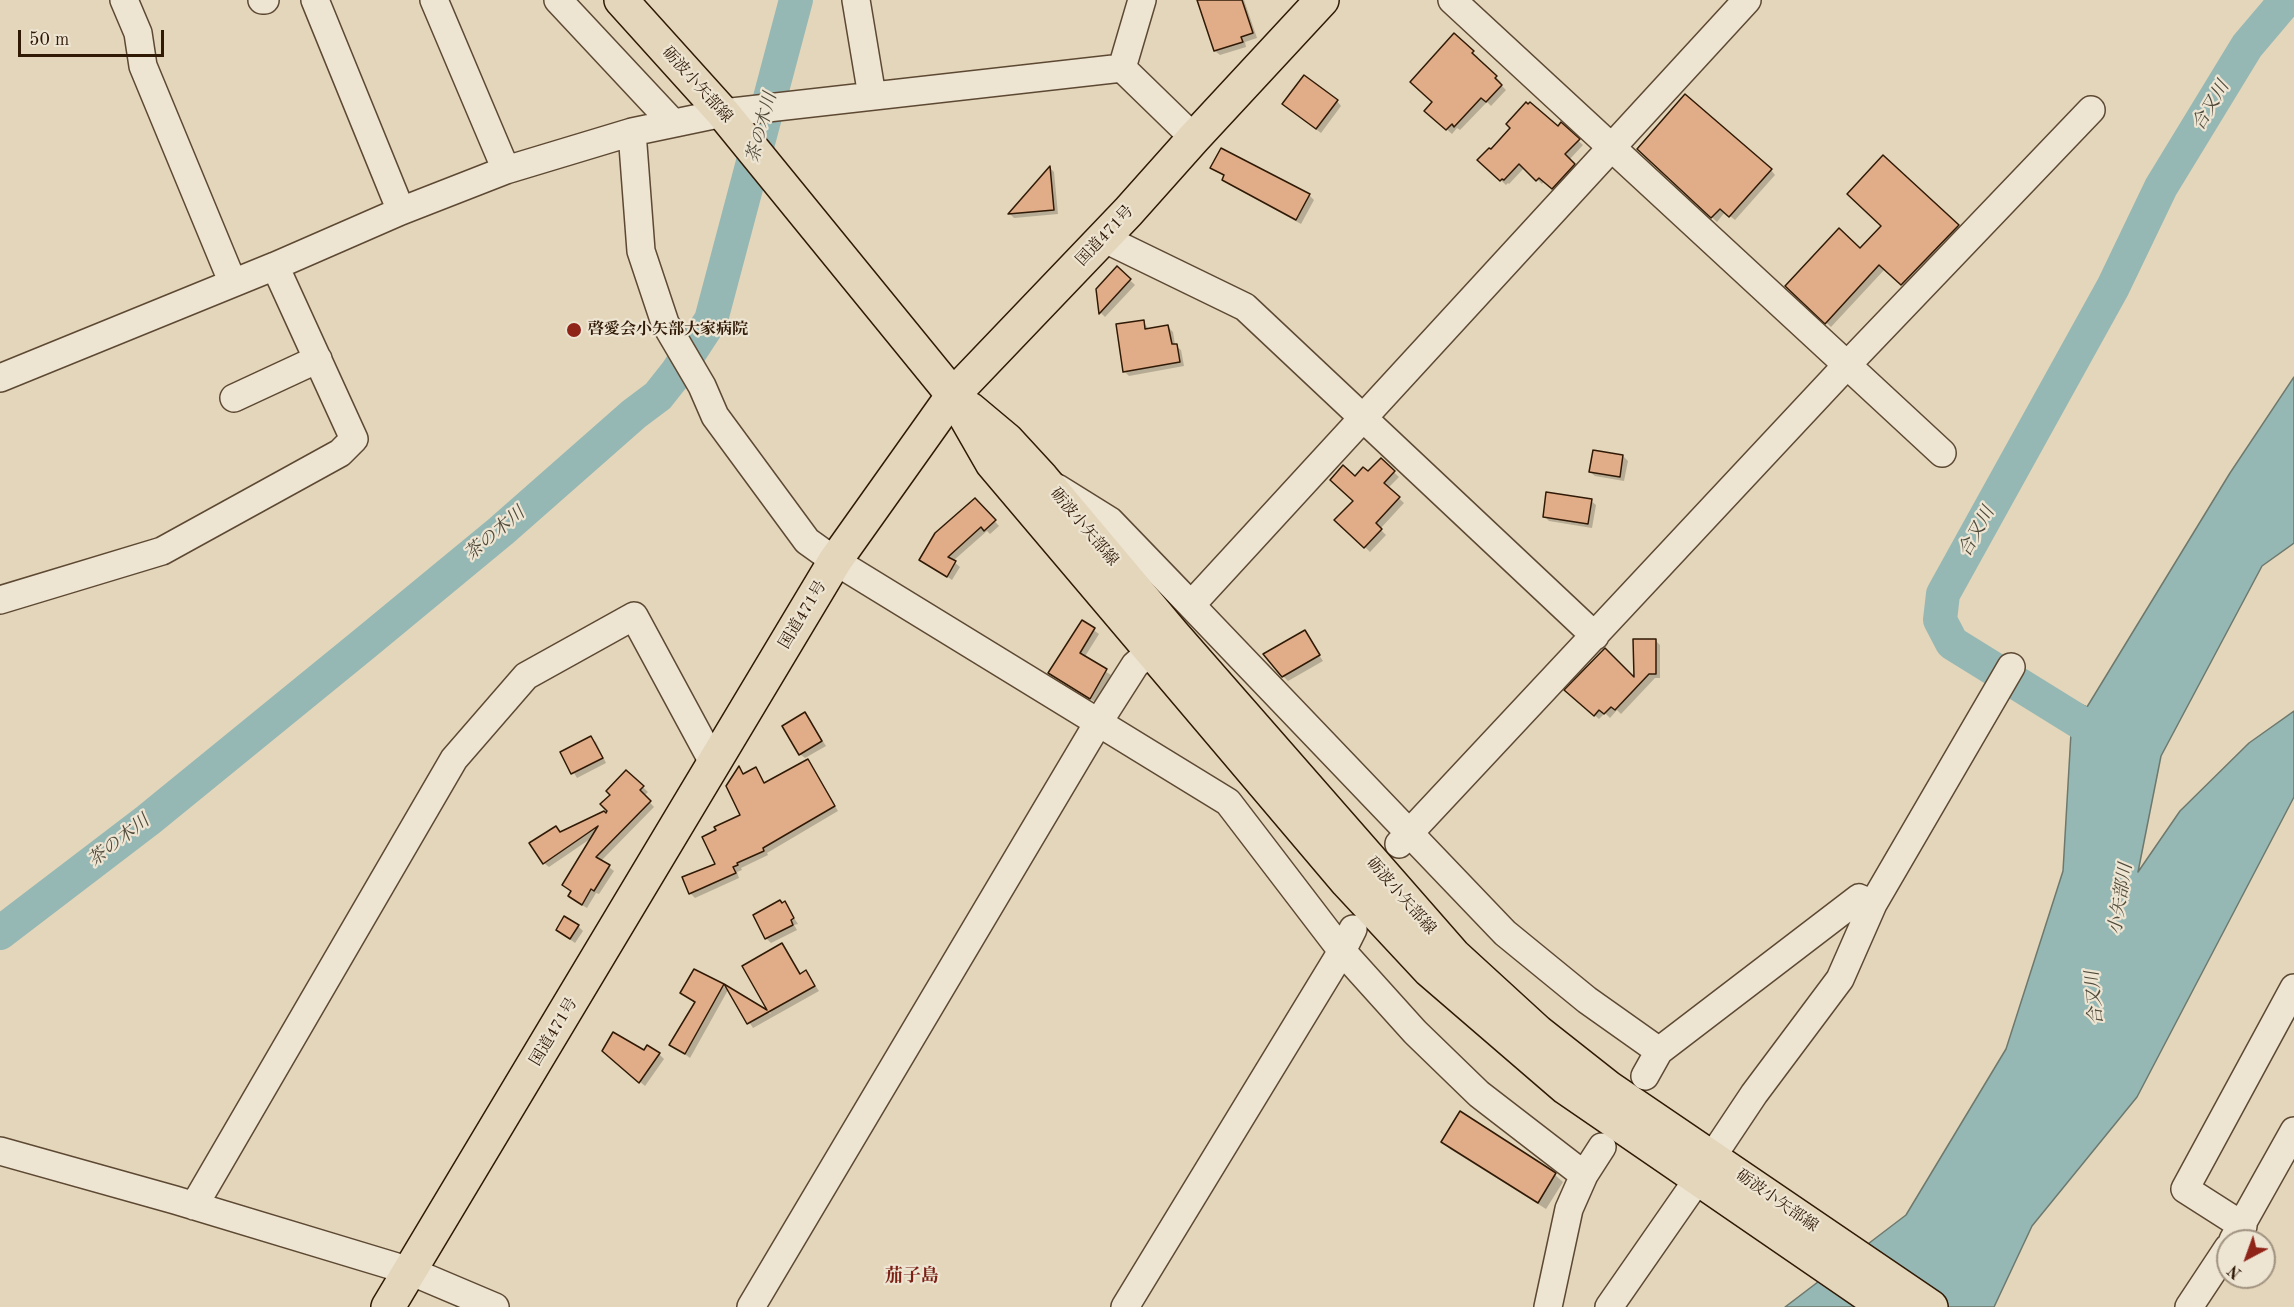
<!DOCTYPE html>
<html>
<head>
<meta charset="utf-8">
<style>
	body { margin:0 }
	#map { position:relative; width:2294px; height:1307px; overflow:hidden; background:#e4d6ba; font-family:"Old Standard TT",serif }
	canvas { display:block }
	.north { position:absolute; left:2216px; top:1229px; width:60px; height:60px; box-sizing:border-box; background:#ede4d2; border:2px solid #a19380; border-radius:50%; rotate:221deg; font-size:16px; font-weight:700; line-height:24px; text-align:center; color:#301a06 }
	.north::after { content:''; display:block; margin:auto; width:21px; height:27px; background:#8f2418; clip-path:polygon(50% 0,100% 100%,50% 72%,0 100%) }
	.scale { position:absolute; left:18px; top:30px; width:146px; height:27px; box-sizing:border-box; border:3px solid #301a06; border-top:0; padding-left:8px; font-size:18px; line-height:21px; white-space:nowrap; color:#301a06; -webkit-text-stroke:4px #ede4d2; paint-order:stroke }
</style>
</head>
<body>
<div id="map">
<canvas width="2294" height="1307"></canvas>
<div class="north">N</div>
<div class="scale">50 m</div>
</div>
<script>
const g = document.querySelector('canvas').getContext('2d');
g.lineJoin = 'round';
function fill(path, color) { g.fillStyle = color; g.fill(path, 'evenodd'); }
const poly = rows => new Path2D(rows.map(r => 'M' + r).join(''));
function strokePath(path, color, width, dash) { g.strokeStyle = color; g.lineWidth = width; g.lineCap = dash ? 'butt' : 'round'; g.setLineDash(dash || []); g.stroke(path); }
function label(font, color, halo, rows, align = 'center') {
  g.font = font + ' "Old Standard TT","Noto Serif JP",serif'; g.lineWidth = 4.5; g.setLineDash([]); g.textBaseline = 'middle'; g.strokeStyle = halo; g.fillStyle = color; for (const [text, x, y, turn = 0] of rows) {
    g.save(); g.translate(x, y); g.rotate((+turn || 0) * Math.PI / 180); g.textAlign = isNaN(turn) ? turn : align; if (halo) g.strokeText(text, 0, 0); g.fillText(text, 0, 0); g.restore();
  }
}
const water = poly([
	[2294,377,2294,543,2262,566,2161,756,2138,872,2180,811,2249,743,2294,711,2294,797,2137,1097,2032,1226,1994,1307,1785,1307,1906,1215,2006,1049,2063,871,2071,733,2043,714,2051,691,2087,707,2230,473,2294,377]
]);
fill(water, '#96b8b4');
strokePath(water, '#6d796e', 1.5);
fill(poly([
	[1199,0,1244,0,1257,38,1245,42,1246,47,1220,55,1215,51],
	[1454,36,1478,57,1476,59,1501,82,1499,83,1506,90,1491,106,1487,102,1460,130,1457,128,1452,134,1431,115],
	[1337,101,1341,106,1321,133,1289,109],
	[1561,125,1583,145,1569,160,1579,169,1557,193,1544,181,1542,184,1525,167,1509,184,1508,183,1506,185,1479,160,1558,128],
	[1639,149,1771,170,1775,175,1735,220,1725,212,1717,222],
	[1883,157,1962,231,1907,289,1885,269,1831,327,1787,286,1860,250,1883,226],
	[1050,168,1054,172,1058,214,1014,218,1010,214],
	[1212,168,1261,171,1262,169,1309,195,1314,200,1301,224,1228,184,1224,179,1225,177],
	[1117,268,1135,285,1105,317,1101,313,1098,290],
	[1143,321,1149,330,1168,327,1173,332,1175,345,1181,350,1184,366,1129,376,1124,371],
	[1623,456,1628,461,1624,481,1595,476,1590,472],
	[1381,460,1399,477,1388,488,1404,503,1380,529,1386,535,1370,552,1337,520,1355,501,1355,478,1368,474],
	[975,500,999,526,990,534,987,531,953,561,960,567,952,580,921,559],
	[1591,501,1596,505,1592,528,1549,521,1544,516],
	[1082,622,1099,634,1084,658,1111,675,1095,702,1050,673],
	[1304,632,1323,661,1288,681,1283,676],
	[1655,640,1660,645,1660,678,1655,678,1621,714,1617,710,1610,718,1605,713,1599,719,1571,695,1635,680],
	[805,714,826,746,805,758,800,754],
	[591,738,596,742,606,763,577,778,562,753],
	[807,760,838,811,767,853,768,855,741,868,742,870,737,872,739,878,695,898,690,893,717,865,718,831,742,816,739,768,745,775,756,769,765,784],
	[628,773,648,792,644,796,654,807,601,861,614,871,599,894,596,893,587,908,575,901,570,896,572,892,563,885,593,837,549,867,544,863,606,815,612,795],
	[784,903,798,924,794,925,797,930,771,943,766,938],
	[578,926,583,931,575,943,557,930],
	[782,945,801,975,806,972,819,991,753,1028,727,988,771,1014,744,966],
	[723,986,728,990,690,1058,671,1044,696,1003,682,993],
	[644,1053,659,1054,664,1059,645,1086,609,1055],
	[1460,1114,1555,1175,1563,1182,1546,1209,1450,1149,1443,1142]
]), '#0003');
strokePath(poly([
	[2086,726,1952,643,1940,620,1943,594,2113,287,2161,187,2247,46,2286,0],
	[0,933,148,820,364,644,501,531,634,414,658,396,677,372,711,320,796,0]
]), '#96b8b4', 34);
const building = poly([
	[1197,0,1242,0,1253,33,1241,37,1243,42,1214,51,1197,0],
	[1454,33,1474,51,1472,53,1497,76,1495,78,1502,85,1486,102,1481,98,1454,127,1452,124,1446,130,1424,111,1432,102,1410,82,1454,33],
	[1304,75,1338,100,1316,129,1282,104,1304,75],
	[1685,94,1772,169,1729,217,1720,209,1711,218,1637,149,1685,94],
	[1526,102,1528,104,1530,102,1558,126,1561,122,1580,139,1565,154,1575,164,1552,189,1539,178,1536,181,1519,164,1504,180,1502,179,1500,181,1477,160,1489,148,1491,149,1510,128,1506,124,1526,102],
	[1221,148,1310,194,1296,220,1222,180,1224,175,1210,168,1221,148],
	[1883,155,1959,225,1901,285,1879,265,1825,324,1785,286,1839,228,1860,248,1881,226,1847,194,1883,155],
	[1050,166,1054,210,1008,214,1050,166],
	[1117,266,1131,279,1099,314,1096,289,1117,266],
	[1144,320,1145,329,1168,325,1172,344,1177,344,1180,362,1123,372,1116,324,1144,320],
	[1593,450,1623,455,1620,477,1589,472,1593,450],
	[1381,458,1395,471,1384,483,1400,497,1376,523,1382,529,1364,548,1334,520,1353,501,1330,480,1343,465,1355,476,1363,467,1368,471,1381,458],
	[1546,492,1592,499,1588,524,1543,517,1546,492],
	[975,498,996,520,984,531,981,527,948,557,956,561,947,577,919,560,935,533,975,498],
	[1082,620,1095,628,1080,653,1107,669,1090,699,1048,673,1082,620],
	[1305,630,1320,655,1282,677,1263,654,1305,630],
	[1633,639,1656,639,1656,674,1649,674,1615,710,1611,707,1604,714,1599,710,1594,716,1564,690,1605,648,1634,677,1633,639],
	[805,712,822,741,799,755,782,726,805,712],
	[591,736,603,758,571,774,560,752,591,736],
	[808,759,835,806,763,848,764,851,737,863,738,865,733,867,736,873,689,894,682,877,715,864,702,837,716,830,714,827,740,815,726,786,739,766,743,774,756,767,764,783,808,759],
	[626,770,644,786,640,790,651,801,596,857,610,865,594,891,591,889,582,905,568,896,571,891,562,885,598,826,543,864,529,843,556,826,560,832,604,811,606,813,607,811,600,804,610,795,606,791,626,770],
	[780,900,782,903,785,901,794,918,791,920,793,925,765,939,753,915,780,900],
	[564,916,579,925,570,939,556,930,564,916],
	[782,943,800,974,806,970,815,986,747,1024,724,984,767,1010,742,966,782,943],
	[694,969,724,984,685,1054,669,1045,695,1002,680,993,694,969],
	[613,1032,644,1050,647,1045,660,1053,639,1083,602,1051,613,1032],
	[1460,1111,1556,1173,1538,1203,1441,1142,1460,1111]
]);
fill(building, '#e1ac88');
strokePath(building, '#301a06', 1.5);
const minor = poly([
	[124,0,138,33,143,66,232,281],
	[262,0,265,0],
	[315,0,401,211],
	[434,0,506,170],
	[558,0,673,123],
	[856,0,872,96],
	[1122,68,1194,138],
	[1122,68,1142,0],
	[632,132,641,251,665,323,702,386,715,416,807,541,835,561,1228,802,1342,951,1415,1032,1479,1094,1584,1175],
	[1103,238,1245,307,1595,636],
	[0,378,275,266,401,211,506,170,632,132,723,113,1122,68],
	[234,398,318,359],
	[1942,453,1847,365,2091,110],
	[1057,488,1110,521,1191,605,1747,0],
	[0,600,162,551,340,453,354,439,275,266],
	[1191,605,1505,933,1587,1000,1659,1051,1645,1076],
	[1399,844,1847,365,1452,0],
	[1659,1051,1859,898,1873,904],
	[0,1151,175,1200,410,1271,495,1307],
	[1712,1157,1754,1094,1840,979,1873,904,2011,667],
	[194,1206,454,759,526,676,634,616,714,764],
	[2243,1226,2185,1189,2294,988],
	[2233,1240,2294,1131],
	[751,1307,1098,723,1135,665,1152,650],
	[1125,1307,1342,951,1353,929],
	[1548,1307,1569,1209,1584,1175,1602,1147],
	[1609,1307,1698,1179],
	[2189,1307,2228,1248]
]);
const major = poly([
	[621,0,723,113,953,395,992,463,1347,882,1429,970,1566,1088,1885,1307],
	[970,409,1007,440,1042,478,1173,634,1455,956,1538,1032,1609,1088,1931,1307]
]);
const highway = poly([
	[388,1307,835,561,953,395,1128,212,1194,138,1322,0]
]);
strokePath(minor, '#5d4933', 30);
strokePath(major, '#301a06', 36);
strokePath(highway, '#301a06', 36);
strokePath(minor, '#ede4d2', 27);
strokePath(major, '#e4d6ba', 33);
strokePath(highway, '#e4d6ba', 33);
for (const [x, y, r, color] of [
	[574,330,8,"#8f2418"]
]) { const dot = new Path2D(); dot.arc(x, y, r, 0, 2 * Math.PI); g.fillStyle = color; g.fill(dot); strokePath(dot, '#ede4d2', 2); }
label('16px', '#301a06', '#ede4d2', [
	["砺波小矢部線",697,85,48],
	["国道471号",1105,236,-47],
	["砺波小矢部線",1084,527,50],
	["国道471号",803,615,-59],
	["砺波小矢部線",1401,896,49],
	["国道471号",554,1032,-59],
	["砺波小矢部線",1777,1201,35]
]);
label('bold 16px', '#301a06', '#ede4d2', [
	["啓愛会小矢部大家病院",588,330]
], 'left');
label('italic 18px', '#4f493a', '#ede4d2', [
	["合又川",2211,106,-59],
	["茶の木川",762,128,-75],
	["合又川",1977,532,-61],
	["茶の木川",495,534,-40],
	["茶の木川",119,841,-38],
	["小矢部川",2121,899,-81],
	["合又川",2095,998,-95]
]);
label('bold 18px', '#7a1f14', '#ede4d2', [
	["茄子島",912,1276]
]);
</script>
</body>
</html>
